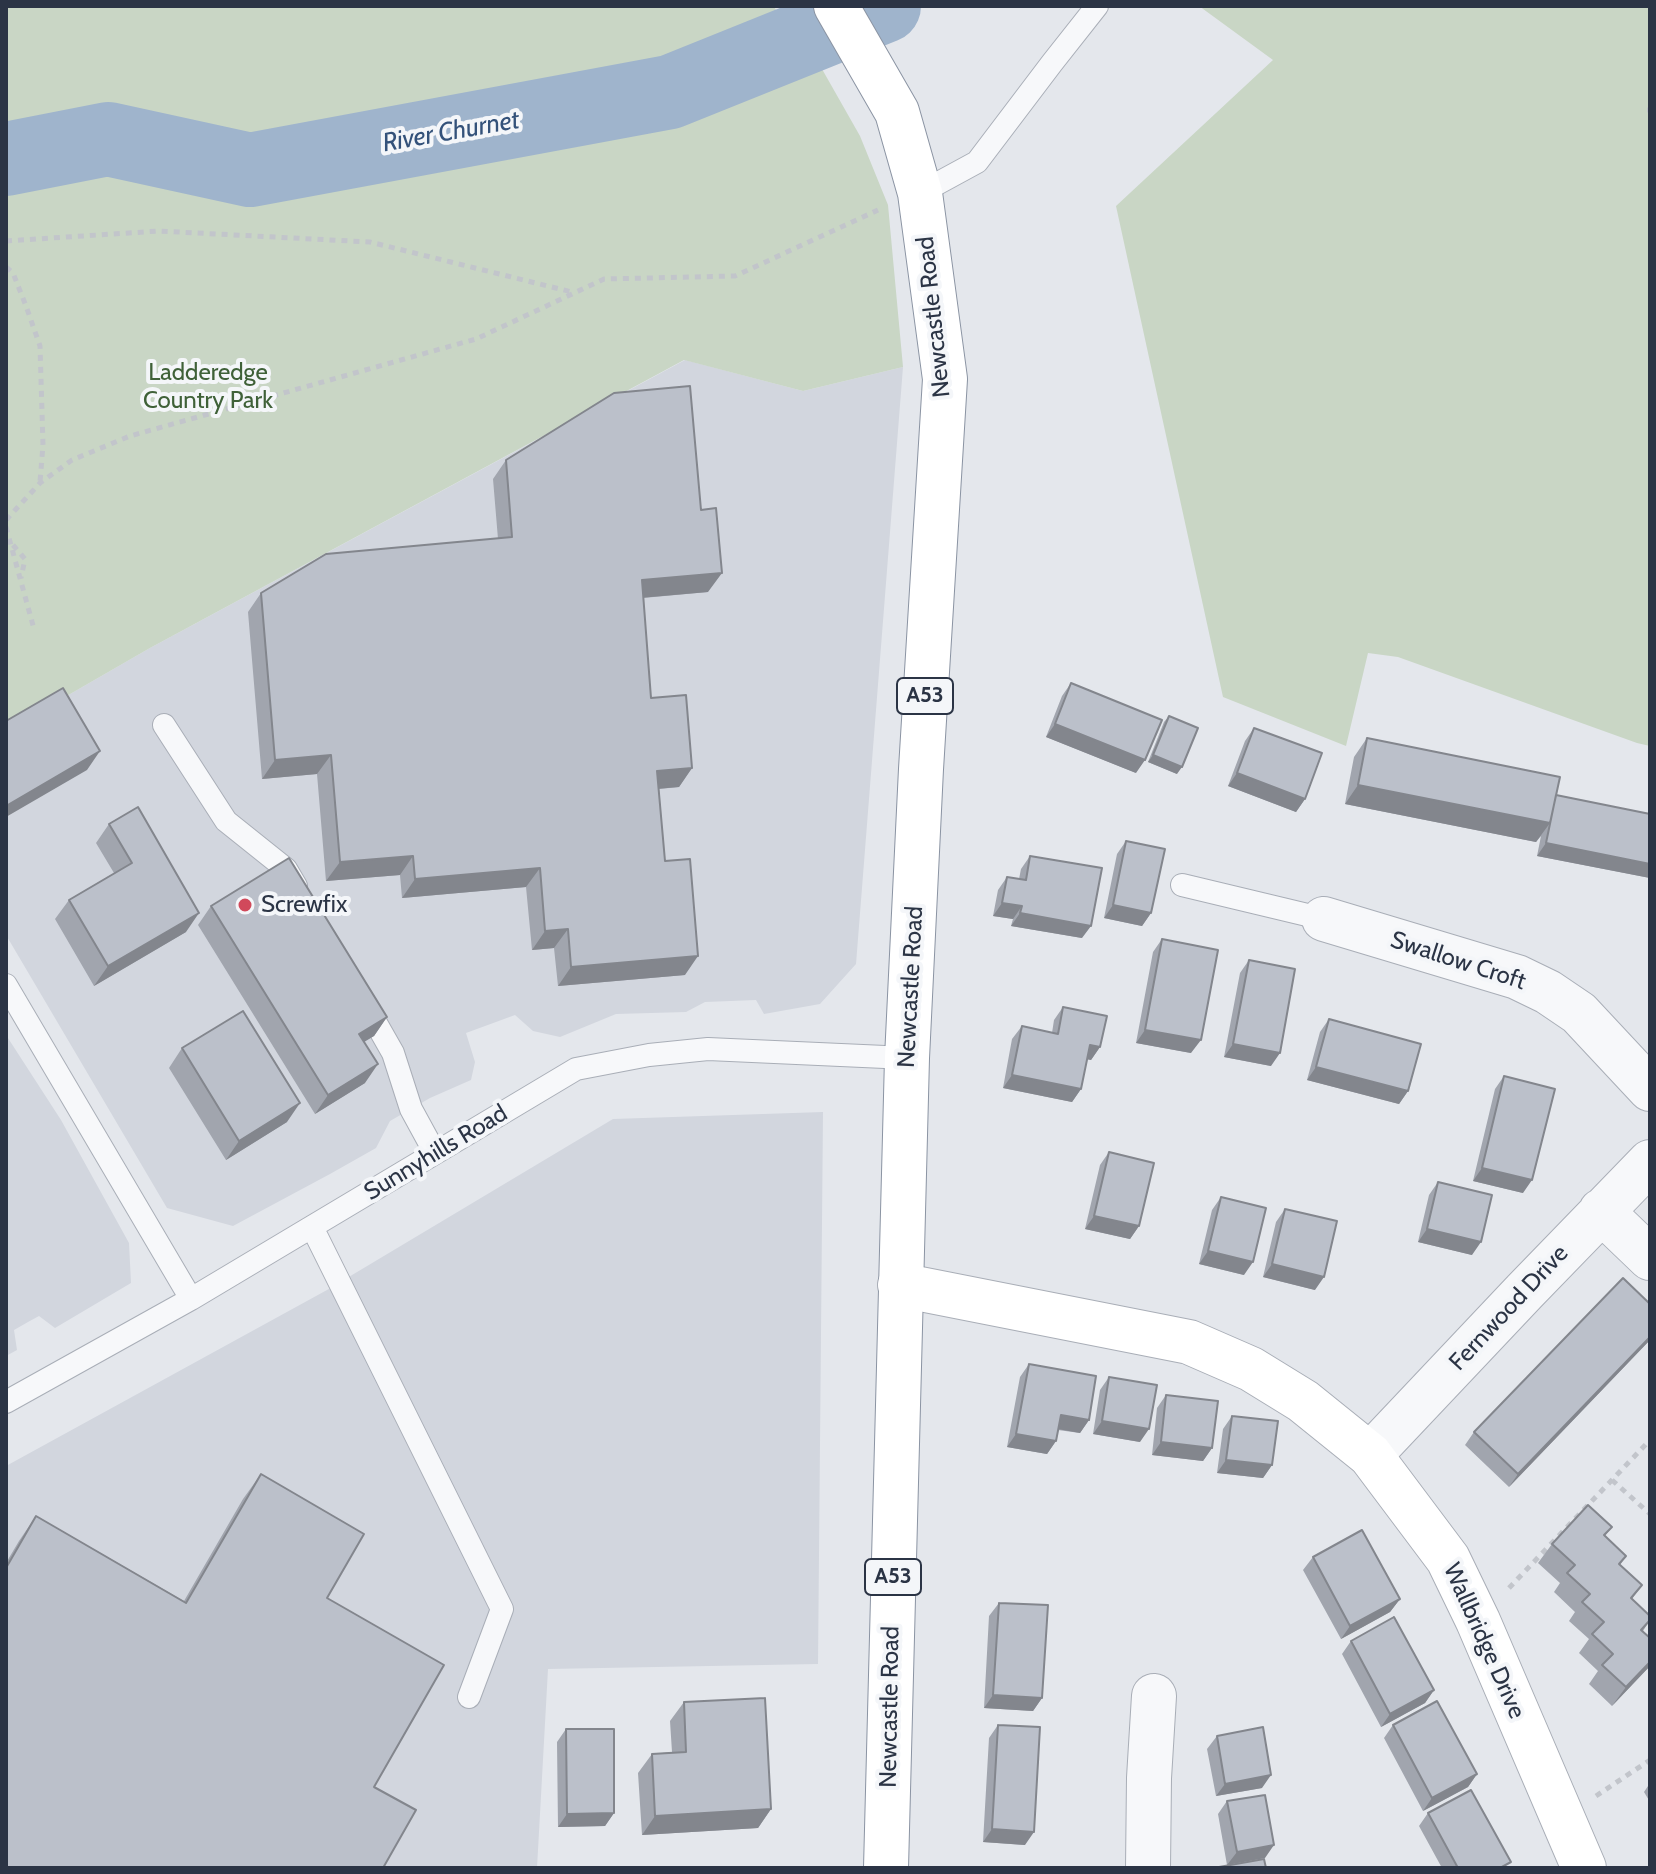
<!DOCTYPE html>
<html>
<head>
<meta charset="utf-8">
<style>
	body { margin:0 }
	#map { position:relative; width:1656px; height:1874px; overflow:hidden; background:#e4e7ec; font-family:Cabin,sans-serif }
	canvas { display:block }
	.frame { position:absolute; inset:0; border:8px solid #2b3445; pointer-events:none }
</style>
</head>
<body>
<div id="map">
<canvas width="1656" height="1874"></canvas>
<div class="frame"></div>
</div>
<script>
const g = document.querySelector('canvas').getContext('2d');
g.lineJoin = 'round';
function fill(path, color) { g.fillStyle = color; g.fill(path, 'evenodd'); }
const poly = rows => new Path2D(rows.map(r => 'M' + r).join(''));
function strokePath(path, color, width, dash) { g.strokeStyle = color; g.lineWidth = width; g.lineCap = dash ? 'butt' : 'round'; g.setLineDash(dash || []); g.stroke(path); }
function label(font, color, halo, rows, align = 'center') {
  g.font = font + ' Cabin,sans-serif'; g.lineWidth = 8; g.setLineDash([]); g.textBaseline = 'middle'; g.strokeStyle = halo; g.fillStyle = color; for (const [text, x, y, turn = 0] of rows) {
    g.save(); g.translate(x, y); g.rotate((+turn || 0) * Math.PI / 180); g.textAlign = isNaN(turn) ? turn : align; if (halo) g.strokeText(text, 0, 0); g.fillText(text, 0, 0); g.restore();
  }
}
fill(poly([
	[685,360,803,391,903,367,856,964,820,1004,764,1014,756,1000,705,1002,686,1012,616,1014,560,1037,533,1031,515,1015,466,1033,475,1062,471,1080,430,1098,390,1121,376,1148,330,1174,233,1226,167,1208,6,935,6,731,150,648],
	[6,1035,61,1120,129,1243,131,1283,55,1328,39,1316,28,1322,14,1330,17,1350,6,1356],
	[823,1112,818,1664,548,1669,537,1868,6,1868,6,1466,327,1290,613,1119]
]), '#d2d6de');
fill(poly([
	[6,6,773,6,818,62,860,136,888,205,903,367,803,391,684,360,150,648,6,731],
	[1199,6,1650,6,1650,746,1637,743,1398,657,1368,653,1346,746,1223,697,1116,206,1273,60]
]), '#c9d6c5');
strokePath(poly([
	[6,159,108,139,250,170,670,92,884,6]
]), '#9fb4cc', 74);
const lane = poly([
	[920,193,977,162,1052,63,1097,6],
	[164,725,226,821,286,869,296,886],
	[1182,885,1324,919],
	[6,985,191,1299],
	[364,1002,393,1053,411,1109,435,1153],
	[312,1227,502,1609,469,1697],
	[6,1402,191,1299,576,1069,649,1055,708,1049,907,1058]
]);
const street = poly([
	[1324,919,1517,977,1548,992,1579,1013,1650,1089],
	[1601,1211,1650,1258],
	[1370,1455,1524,1292,1650,1162],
	[1148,1868,1149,1778,1154,1696]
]);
const secondary = poly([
	[900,1285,1189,1342,1251,1369,1303,1401,1370,1455,1448,1559,1478,1621,1584,1868]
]);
const highway = poly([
	[836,6,897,112,920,193,945,379,921,769,907,1058,886,1868]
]);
strokePath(lane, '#a9aeb7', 24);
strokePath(street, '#a9aeb7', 46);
strokePath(secondary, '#a9aeb7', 46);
strokePath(highway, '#8b94a3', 46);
strokePath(poly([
	[1647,110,1650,110],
	[6,241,159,231,370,242,572,292],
	[6,267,13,273,26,306,40,346,43,445,40,482],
	[6,520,40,483,72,460,130,436,476,339,604,279,735,276,878,210],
	[6,527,34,629],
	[13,545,25,559,21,578],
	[1612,1480,1650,1514],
	[1509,1588,1650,1440],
	[1596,1796,1650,1760]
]), '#c2c5cb', 5, [6, 6]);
strokePath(lane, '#f7f8fa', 22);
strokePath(street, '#f7f8fa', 44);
strokePath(secondary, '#fff', 44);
strokePath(highway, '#fff', 44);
fill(poly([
	[506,460,708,592,643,598,651,698,692,768,679,787,659,789,665,861,685,975,558,986,554,948,532,950,526,887,402,898,400,875,326,881,317,774,262,779,248,612,261,593,498,539,493,479],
	[1071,683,1136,773,1046,737,1062,696],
	[1169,716,1177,774,1148,762,1164,722],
	[1254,728,1305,799,1296,812,1228,786,1245,741],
	[1367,738,1556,795,1650,814,1650,878,1537,856,1541,836,1536,842,1345,804,1354,757],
	[109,824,186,932,94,986,55,919,69,900,114,873,96,843],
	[1126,841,1151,913,1142,926,1104,918,1117,854],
	[1030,856,1082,938,1011,926,1013,919,993,916,998,890,1007,877,1019,879,1021,869],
	[211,906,387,1017,374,1036,364,1041,365,1083,315,1114,198,925],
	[1162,939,1191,1053,1136,1043,1153,952],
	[1249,960,1271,1066,1224,1057,1240,973],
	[1063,1007,1100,1047,1091,1060,1087,1059,1081,1089,1072,1102,1003,1088,1012,1039,1022,1026,1052,1033,1054,1020],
	[1329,1019,1408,1091,1399,1104,1307,1080,1320,1032],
	[182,1048,287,1122,226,1160,169,1068],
	[1504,1076,1523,1193,1473,1181,1495,1089],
	[1109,1152,1139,1226,1130,1239,1085,1229,1100,1165],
	[1438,1182,1472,1255,1418,1242,1429,1195],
	[1221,1197,1244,1275,1199,1264,1212,1210],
	[1285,1209,1315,1290,1263,1277,1276,1222],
	[1650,1304,1650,1340,1509,1487,1465,1445,1474,1432],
	[1029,1364,1089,1420,1080,1433,1058,1430,1056,1441,1047,1454,1007,1447,1020,1377],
	[1109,1377,1140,1442,1093,1434,1100,1390],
	[1166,1395,1212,1448,1203,1461,1152,1455,1157,1408],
	[1232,1416,1272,1465,1263,1478,1217,1473,1223,1429],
	[261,1474,364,1534,6,1868,6,1563,19,1541,36,1516,184,1601,243,1499],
	[1612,1527,1605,1536,1626,1556,1620,1565,1642,1585,1632,1599,1650,1620,1643,1631,1650,1666,1612,1706,1589,1684,1598,1671,1579,1653,1589,1639,1569,1621,1575,1612,1554,1592,1560,1583,1538,1563,1552,1544],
	[1313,1557,1400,1599,1390,1612,1341,1639,1303,1570],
	[999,1603,1042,1698,1033,1711,984,1708,989,1616],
	[1351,1641,1434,1690,1425,1703,1381,1727,1342,1654],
	[684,1702,771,1809,758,1828,642,1835,638,1773,652,1754,672,1752,670,1721],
	[998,1725,1025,1845,983,1842,989,1738],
	[1393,1725,1477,1774,1468,1787,1423,1811,1384,1738],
	[566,1729,614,1813,605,1826,558,1827,557,1742],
	[1217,1736,1262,1788,1216,1796,1207,1749],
	[1650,1783,1650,1802,1644,1792],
	[1227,1801,1265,1858,1227,1865,1218,1814],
	[1428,1813,1507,1868,1442,1868,1419,1826]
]), '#a1a5ae');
fill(poly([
	[722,573,708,592,628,599,642,580],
	[1055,724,1145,760,1136,773,1046,737],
	[100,751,87,770,6,817,6,806],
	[331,755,317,774,262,779,275,760],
	[1153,755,1182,767,1177,774,1148,762],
	[692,768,679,787,644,790,657,771],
	[1237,773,1305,799,1296,812,1228,786],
	[1358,785,1550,823,1536,842,1345,804],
	[1546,843,1650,864,1650,878,1537,856],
	[413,856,400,875,326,881,340,862],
	[540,868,526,887,402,898,415,879],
	[1002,903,1022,906,1013,919,993,916],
	[1113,905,1151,913,1142,926,1104,918],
	[199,913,186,932,94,986,108,966],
	[1020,913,1091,926,1082,938,1011,926],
	[568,929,554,948,532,950,545,931],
	[698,956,685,975,558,986,571,967],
	[387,1017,374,1036,346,1053,359,1034],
	[1145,1030,1201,1040,1191,1053,1136,1043],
	[1233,1044,1280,1053,1271,1066,1224,1057],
	[1090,1045,1100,1047,1091,1060,1081,1058],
	[378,1064,365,1083,315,1114,328,1095],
	[1316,1067,1408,1091,1399,1104,1307,1080],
	[1012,1075,1081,1089,1072,1102,1003,1088],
	[300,1103,287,1122,226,1160,239,1141],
	[1482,1168,1532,1180,1523,1193,1473,1181],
	[1094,1216,1139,1226,1130,1239,1085,1229],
	[1427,1229,1481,1242,1472,1255,1418,1242],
	[1208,1251,1253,1262,1244,1275,1199,1264],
	[1272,1264,1324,1277,1315,1290,1263,1277],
	[1650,1337,1650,1340,1509,1487,1518,1474],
	[1061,1415,1089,1420,1080,1433,1052,1428],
	[1102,1421,1149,1429,1140,1442,1093,1434],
	[1016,1434,1056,1441,1047,1454,1007,1447],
	[1161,1442,1212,1448,1203,1461,1152,1455],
	[1226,1460,1272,1465,1263,1478,1217,1473],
	[1400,1599,1390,1612,1341,1639,1350,1626],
	[1650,1662,1650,1666,1612,1706,1626,1687],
	[1434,1690,1425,1703,1381,1727,1390,1714],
	[993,1695,1042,1698,1033,1711,984,1708],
	[1477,1774,1468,1787,1423,1811,1432,1798],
	[1271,1775,1262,1788,1216,1796,1225,1784],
	[771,1809,758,1828,642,1835,655,1816],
	[614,1813,605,1826,558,1827,567,1814],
	[992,1829,1034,1832,1025,1845,983,1842],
	[1274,1845,1265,1858,1227,1865,1237,1852]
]), '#83868d');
const building = poly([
	[690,386,701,510,716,508,722,573,642,580,651,698,686,695,692,768,657,771,665,861,690,859,698,956,571,967,568,929,545,931,540,868,415,879,413,856,340,862,331,755,275,760,261,593,326,554,512,537,506,460,614,393,690,386],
	[1071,683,1162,720,1145,760,1055,724,1071,683],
	[63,688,100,751,6,806,6,721,63,688],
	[1169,716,1198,728,1182,767,1153,755,1169,716],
	[1254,728,1322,753,1305,799,1237,773,1254,728],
	[1367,738,1560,777,1550,823,1358,785,1367,738],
	[1556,795,1650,814,1650,864,1546,843,1556,795],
	[138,807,199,913,108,966,69,900,132,863,109,824,138,807],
	[1126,841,1165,849,1151,913,1113,905,1126,841],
	[1030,856,1102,868,1091,926,1020,913,1022,906,1002,903,1007,877,1026,880,1030,856],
	[289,858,387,1017,359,1034,378,1064,328,1095,211,906,289,858],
	[1162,939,1218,950,1201,1040,1145,1030,1162,939],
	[1249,960,1295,969,1280,1053,1233,1044,1249,960],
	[1063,1007,1107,1016,1100,1047,1090,1045,1081,1089,1012,1075,1022,1026,1058,1034,1063,1007],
	[243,1011,300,1103,239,1141,182,1048,243,1011],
	[1329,1019,1421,1044,1408,1091,1316,1067,1329,1019],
	[1504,1076,1555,1089,1532,1180,1482,1168,1504,1076],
	[1109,1152,1154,1163,1139,1226,1094,1216,1109,1152],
	[1438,1182,1492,1195,1481,1242,1427,1229,1438,1182],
	[1221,1197,1266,1208,1253,1262,1208,1251,1221,1197],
	[1285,1209,1337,1221,1324,1277,1272,1264,1285,1209],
	[1623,1278,1650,1304,1650,1337,1518,1474,1474,1432,1623,1278],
	[1029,1364,1096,1376,1089,1420,1061,1415,1056,1441,1016,1434,1029,1364],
	[1109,1377,1157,1385,1149,1429,1102,1421,1109,1377],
	[1166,1395,1218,1401,1212,1448,1161,1442,1166,1395],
	[1232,1416,1278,1421,1272,1465,1226,1460,1232,1416],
	[261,1474,364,1534,327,1598,444,1665,374,1787,416,1810,383,1868,6,1868,6,1568,36,1516,186,1603,261,1474],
	[1588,1505,1612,1527,1604,1535,1626,1556,1619,1564,1642,1585,1631,1598,1650,1616,1650,1620,1641,1630,1650,1638,1650,1662,1626,1687,1602,1665,1613,1654,1592,1634,1604,1622,1582,1602,1590,1594,1567,1573,1575,1565,1552,1544,1588,1505],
	[1362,1530,1400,1599,1350,1626,1313,1557,1362,1530],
	[999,1603,1048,1605,1042,1698,993,1695,999,1603],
	[1394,1617,1434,1690,1390,1714,1351,1641,1394,1617],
	[765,1698,771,1809,655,1816,652,1754,686,1752,684,1702,765,1698],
	[1437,1701,1477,1774,1432,1798,1393,1725,1437,1701],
	[998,1725,1040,1727,1034,1832,992,1829,998,1725],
	[1263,1727,1271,1775,1225,1784,1217,1736,1263,1727],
	[566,1729,614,1729,614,1813,567,1814,566,1729],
	[1471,1790,1511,1862,1500,1868,1458,1868,1428,1813,1471,1790],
	[1265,1795,1274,1845,1237,1852,1227,1801,1265,1795],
	[1264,1859,1266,1868,1219,1867,1264,1859]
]);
fill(building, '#bbc0ca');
strokePath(building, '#83868d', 2);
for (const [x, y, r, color] of [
	[245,905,8,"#d1495b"]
]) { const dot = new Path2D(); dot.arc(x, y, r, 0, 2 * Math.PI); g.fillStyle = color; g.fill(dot); strokePath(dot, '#f4f6f9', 3); }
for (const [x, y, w] of [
	[925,696,56],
	[893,1577,56]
]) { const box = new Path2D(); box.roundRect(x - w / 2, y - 18, w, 36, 6); g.fillStyle = '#f4f6f9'; g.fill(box); strokePath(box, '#2b3445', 2); }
label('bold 22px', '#2b3445', null, [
	["A53",925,696],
	["A53",893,1577]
]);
label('24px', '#2b3445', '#f4f6f9', [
	["Newcastle Road",934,317,-96],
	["Swallow Croft",1458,961,18],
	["Newcastle Road",911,987,-87],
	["Sunnyhills Road",436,1153,-31],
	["Fernwood Drive",1509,1308,-47],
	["Wallbridge Drive",1484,1641,66],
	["Newcastle Road",890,1707,-89]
]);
label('24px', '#3f6138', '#f4f6f9', [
	["Ladderedge",208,373],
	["Country Park",208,401]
]);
label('24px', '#2b3445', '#f4f6f9', [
	["Screwfix",261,905]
], 'left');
label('italic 26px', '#34527a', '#f4f6f9', [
	["River Churnet",451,132,-10]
]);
</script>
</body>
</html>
